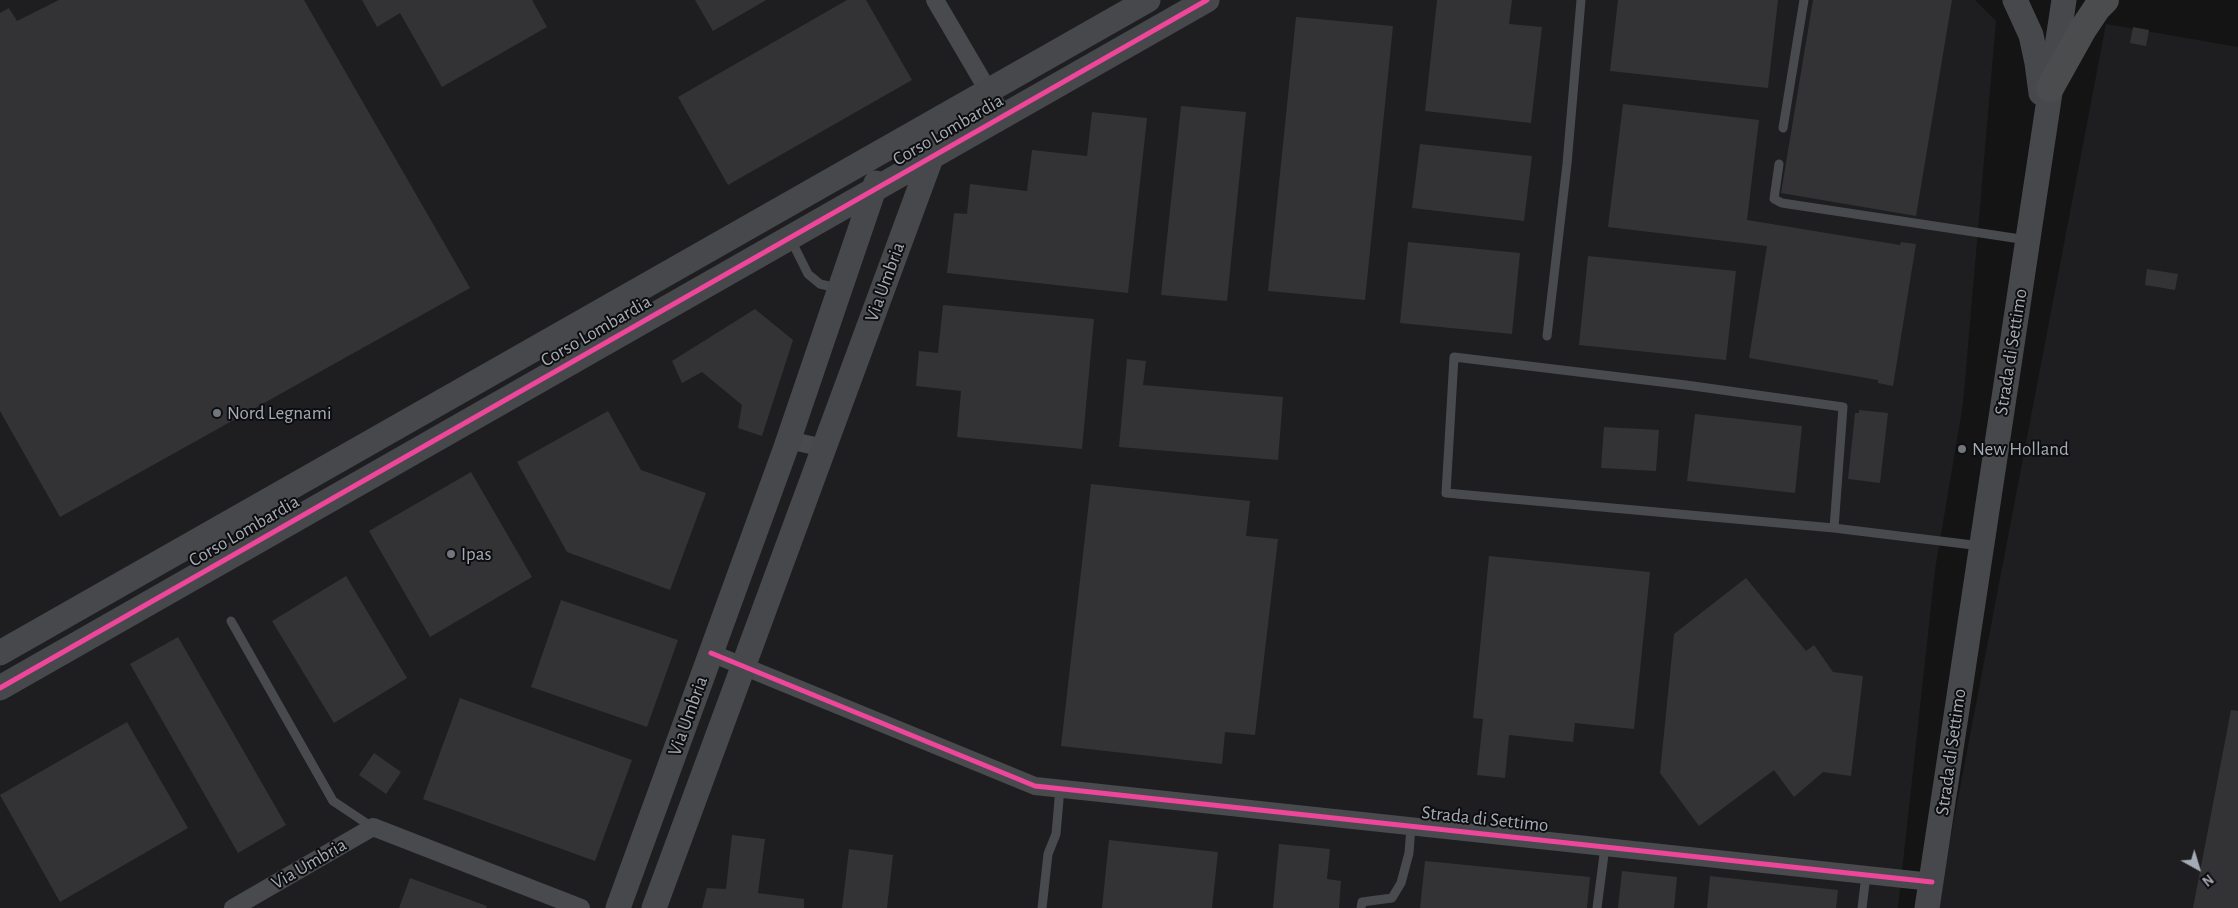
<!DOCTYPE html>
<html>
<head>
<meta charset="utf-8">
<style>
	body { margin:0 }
	#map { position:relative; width:2238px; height:908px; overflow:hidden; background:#141414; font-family:"Alegreya Sans",sans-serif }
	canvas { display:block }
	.north { position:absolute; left:2173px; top:843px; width:50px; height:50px; -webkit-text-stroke:4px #0e0e10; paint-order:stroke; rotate:141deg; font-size:14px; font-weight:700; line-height:20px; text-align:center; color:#a4abb6 }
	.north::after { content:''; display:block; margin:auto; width:18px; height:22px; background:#a4abb6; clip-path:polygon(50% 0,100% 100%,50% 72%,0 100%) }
</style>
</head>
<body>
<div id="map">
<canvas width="2238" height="908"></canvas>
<div class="north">N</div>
</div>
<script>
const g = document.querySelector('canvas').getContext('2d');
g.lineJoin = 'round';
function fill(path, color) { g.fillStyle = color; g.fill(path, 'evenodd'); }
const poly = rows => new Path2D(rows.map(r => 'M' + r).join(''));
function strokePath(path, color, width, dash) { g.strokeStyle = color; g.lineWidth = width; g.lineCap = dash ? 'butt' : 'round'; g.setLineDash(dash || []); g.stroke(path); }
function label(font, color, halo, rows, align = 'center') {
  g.font = font + ' "Alegreya Sans",sans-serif'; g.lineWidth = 4; g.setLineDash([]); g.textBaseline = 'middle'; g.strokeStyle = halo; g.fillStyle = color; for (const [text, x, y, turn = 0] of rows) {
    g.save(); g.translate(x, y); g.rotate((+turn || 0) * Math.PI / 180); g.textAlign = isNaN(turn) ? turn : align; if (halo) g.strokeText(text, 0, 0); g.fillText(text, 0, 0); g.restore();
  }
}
fill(poly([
	[0,0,1975,0,1996,21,1963,404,1935,570,1898,908,0,908],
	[2106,24,2238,47,2238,908,1937,908]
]), '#1e1e20');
fill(poly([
	[59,0,304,0,470,288,60,517,0,411,0,13,9,8,17,21],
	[362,0,532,0,547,27,442,87,400,13,377,27],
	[695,0,766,0,713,31],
	[847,0,866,0,912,80,728,185,678,97],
	[1437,0,1512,0,1509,24,1542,27,1531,123,1425,111],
	[1618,0,1778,0,1768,88,1610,71],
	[1813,0,1952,0,1916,216,1781,193],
	[1296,17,1393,26,1365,300,1268,291],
	[2133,27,2149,30,2146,46,2130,43],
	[1623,104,1759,120,1747,220,1900,245,1901,242,1916,244,1893,386,1878,383,1878,380,1749,358,1767,246,1608,227],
	[1181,106,1246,112,1227,301,1161,295],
	[1092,112,1147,118,1128,293,947,273,954,213,967,214,970,184,1027,191,1032,150,1087,156],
	[1420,144,1532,156,1524,221,1412,208],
	[1408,242,1520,253,1512,334,1400,323],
	[1588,256,1736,271,1726,360,1579,345],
	[2147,269,2178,274,2175,290,2145,285],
	[943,305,1094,319,1082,449,957,437,961,391,916,386,919,351,938,353],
	[755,309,793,340,762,436,738,428,742,405,702,372,682,383,672,361],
	[1127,359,1146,361,1143,385,1283,397,1278,460,1119,447],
	[1859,410,1888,413,1880,483,1848,479,1855,413,1859,413],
	[608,411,641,470,706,493,670,590,567,552,517,462],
	[1695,414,1802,426,1795,493,1687,481],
	[1604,427,1659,430,1656,471,1601,468],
	[471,472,532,577,430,637,369,531],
	[1091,484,1250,501,1246,536,1278,539,1255,735,1225,732,1222,764,1061,746],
	[1489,556,1650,572,1634,729,1575,723,1573,742,1509,735,1505,778,1477,775,1483,719,1473,718],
	[346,576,407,678,334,723,272,621],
	[1746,578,1806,651,1814,645,1833,672,1863,676,1851,776,1823,772,1794,797,1774,770,1699,826,1660,773,1674,634],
	[561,600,678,640,647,727,531,687],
	[178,637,286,825,238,853,130,664],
	[460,698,632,760,595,861,423,799],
	[2231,710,2238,711,2238,908,2193,908],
	[127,722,188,828,60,902,0,795],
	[374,753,401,772,386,794,359,775],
	[732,835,765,839,758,893,804,899,804,908,702,908,707,888,726,889],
	[1109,840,1218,852,1212,908,1102,908],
	[1279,844,1330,849,1327,879,1341,881,1339,908,1273,908],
	[849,849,893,855,887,908,842,908],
	[1425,861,1590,877,1587,908,1420,908],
	[1622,871,1677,877,1674,908,1618,908],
	[1710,876,1838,890,1836,908,1707,908],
	[410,878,487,906,486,908,399,908]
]), '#333335');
strokePath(poly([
	[1783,128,1804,0],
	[1779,164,1774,199,1782,203,2027,240],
	[791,240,808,274,820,284,837,288],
	[1547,336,1567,164,1581,0],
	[1834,528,1843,407,1686,385,1454,357,1446,493,1834,528,1981,546],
	[231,621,333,801,372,827],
	[1042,908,1048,854,1056,834,1060,788],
	[1361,908,1362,902,1392,898,1401,883,1409,853,1411,826],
	[1597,908,1605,847],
	[1862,908,1866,875]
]), '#484a4d', 9);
strokePath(poly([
	[935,0,1003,116],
	[788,440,824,448],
	[711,653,1035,786,1932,882],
	[233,908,373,827,581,908]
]), '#484a4d', 18);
strokePath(poly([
	[2015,0,2031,35,2037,63,2041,93],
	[0,653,1148,0],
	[0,688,1207,0],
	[618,908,785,450,876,183],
	[654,908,934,150],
	[1927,908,2064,0]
]), '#46484b', 25);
strokePath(poly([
	[2050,88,2083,29,2097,8,2105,0]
]), '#4b4c4e', 28);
strokePath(poly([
	[711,653,1035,786,1932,882],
	[0,688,1207,0]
]), '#ed469a', 5);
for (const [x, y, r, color] of [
	[217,413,5,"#72767d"],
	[1962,449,5,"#72767d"],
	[451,554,5,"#72767d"]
]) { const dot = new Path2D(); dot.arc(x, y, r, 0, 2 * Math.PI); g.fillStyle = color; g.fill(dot); strokePath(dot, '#0e0e10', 2); }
label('19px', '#a4abb6', '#0e0e10', [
	["Corso Lombardia",948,130,-30],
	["Via Umbria",885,282,-70],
	["Corso Lombardia",596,331,-30],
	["Strada di Settimo",2011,352,-81],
	["Corso Lombardia",244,531,-30],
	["Via Umbria",688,716,-70],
	["Strada di Settimo",1951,752,-82],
	["Strada di Settimo",1485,819,6],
	["Via Umbria",309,864,-30]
]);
label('19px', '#a4abb6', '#0e0e10', [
	["Nord Legnami",227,413],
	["New Holland",1972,449],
	["Ipas",461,554]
], 'left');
</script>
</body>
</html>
